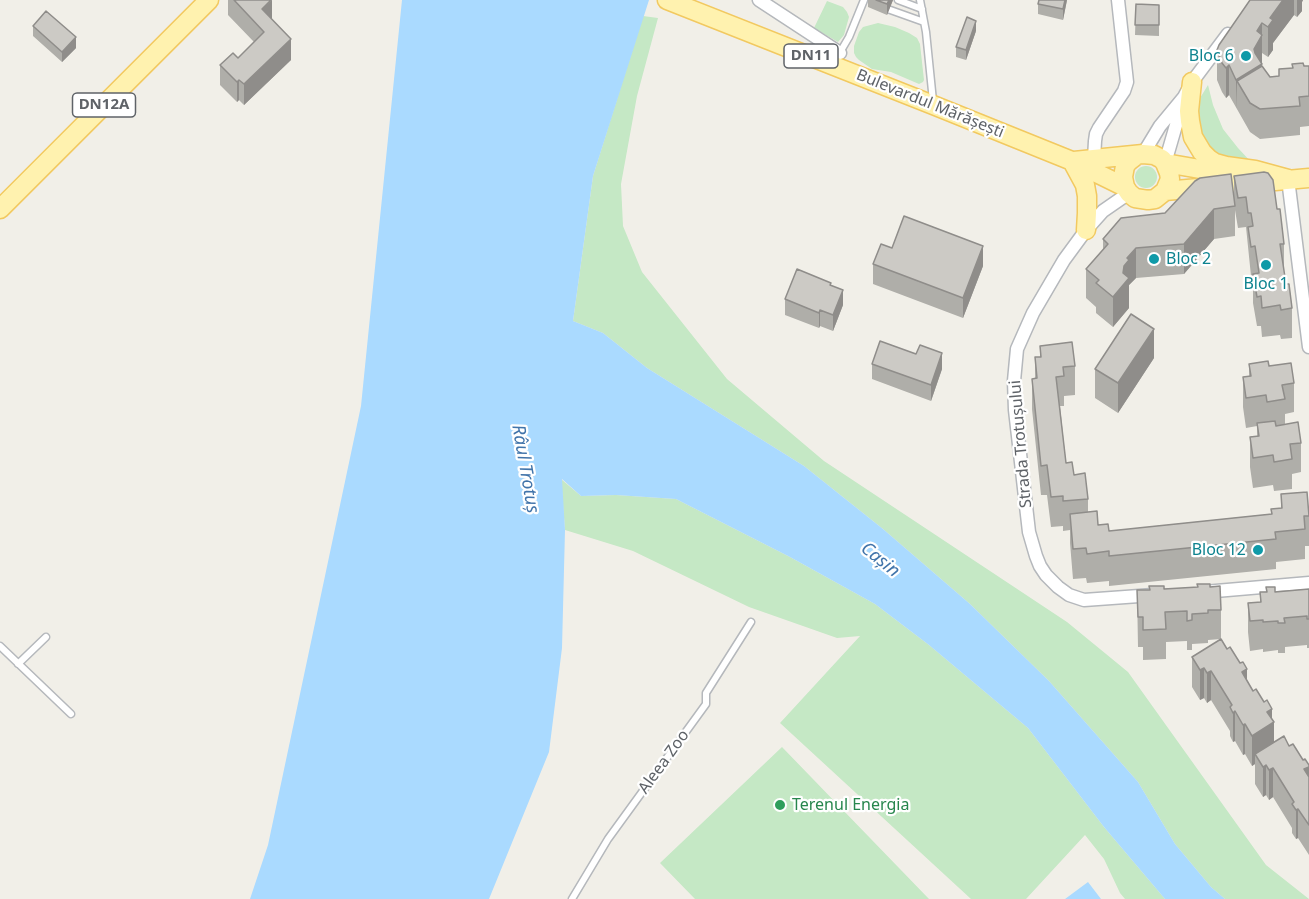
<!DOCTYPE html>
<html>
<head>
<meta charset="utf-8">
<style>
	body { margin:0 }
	canvas { display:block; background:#f1efe8 }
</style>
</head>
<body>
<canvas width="1309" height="899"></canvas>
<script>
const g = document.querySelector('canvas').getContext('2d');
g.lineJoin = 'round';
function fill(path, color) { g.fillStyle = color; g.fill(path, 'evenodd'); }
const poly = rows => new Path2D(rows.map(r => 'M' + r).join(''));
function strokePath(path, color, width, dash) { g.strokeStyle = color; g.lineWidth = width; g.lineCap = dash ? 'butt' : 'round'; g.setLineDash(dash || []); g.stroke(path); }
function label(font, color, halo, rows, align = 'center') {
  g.font = font + ' "Noto Sans",sans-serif'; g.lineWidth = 4.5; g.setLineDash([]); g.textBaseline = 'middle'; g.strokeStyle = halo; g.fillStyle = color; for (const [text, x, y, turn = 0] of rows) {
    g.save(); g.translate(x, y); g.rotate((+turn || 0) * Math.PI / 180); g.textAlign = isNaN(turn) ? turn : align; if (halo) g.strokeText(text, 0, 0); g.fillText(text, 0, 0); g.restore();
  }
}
fill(poly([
	[827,1,843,7,847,12,849,17,844,35,838,42,814,28],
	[643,16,658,18,637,96,621,184,623,226,642,272,727,379,824,461,1067,622,1128,672,1266,865,1309,899,1225,899,1211,887,1175,844,1138,782,1049,681,970,604,883,529,804,466,647,368,603,333,573,321,593,176],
	[878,23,895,27,909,33,917,38,920,44,924,80,923,82,919,84,891,72,872,69,859,60,856,57,854,53,854,46,859,32,863,27],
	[1208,85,1213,105,1223,129,1238,148,1252,163,1225,161,1208,147,1197,129,1197,103],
	'1135 177a11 11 0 1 1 22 0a11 11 0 1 1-22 0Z',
	[561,479,581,496,616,495,676,499,790,557,875,604,929,645,1028,728,1104,827,1165,899,1125,899,1120,893,1104,859,1085,835,1026,899,971,899,780,723,860,636,837,638,749,607,633,551,565,530],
	[782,747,929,899,695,899,660,863]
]), '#c5e8c5');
fill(poly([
	[402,0,649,0,593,176,573,321,603,333,647,368,804,466,883,529,970,604,1049,681,1138,782,1175,844,1211,887,1225,899,1165,899,1104,827,1028,728,929,645,875,604,790,557,676,499,616,495,581,496,562,479,565,530,562,648,549,752,489,899,250,899,268,845,361,406],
	[1088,882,1101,899,1065,899]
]), '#aadaff');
const lane = poly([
	[898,0,922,9],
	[920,0,926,32,933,101],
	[882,7,924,22],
	[839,54,849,37,864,0],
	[0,646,71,714],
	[18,664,46,637],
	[572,899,608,839,706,704,706,693,751,622]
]);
const street = poly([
	[759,0,840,53],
	[1143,154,1160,126,1184,97,1192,82,1228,34],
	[1094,159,1095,141,1096,134,1099,128,1124,91,1127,82,1118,0],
	[1165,163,1183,101],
	[1288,179,1309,347],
	[1129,193,1103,211,1086,230,1064,260,1033,313,1017,349,1014,381,1015,410,1029,532,1036,556,1040,566,1046,575,1058,587,1069,595,1084,600,1153,595],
	[1204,592,1309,583]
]);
const primary = poly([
	[667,0,933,105,1072,161,1125,187],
	[1192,82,1189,111,1190,121,1193,137,1202,152,1209,159,1215,163,1226,166,1255,170,1288,179],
	[1072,161,1085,185,1087,196,1087,213,1086,230],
	[1074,161,1143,154,1154,155,1162,159,1165,163,1169,173,1170,179,1165,191,1155,199,1148,200,1135,198,1129,193,1125,187,1123,177,1125,166,1128,162,1137,155],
	[1165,163,1223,173],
	[1165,191,1309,178],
	[0,209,209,0]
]);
strokePath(lane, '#b5b8bc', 9);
strokePath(street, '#b5b8bc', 15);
strokePath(primary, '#f2c960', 21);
strokePath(lane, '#fff', 6);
strokePath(street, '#fff', 12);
strokePath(primary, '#fff2af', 18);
fill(poly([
	[228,0,272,0,272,19,291,60,244,105,239,100,237,102,220,85,220,65,238,58,254,42,228,15],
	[868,0,893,0,887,15,868,7],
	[1067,0,1063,20,1038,14,1038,4],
	[1250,0,1303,0,1302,2,1302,11,1297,17,1294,15,1273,43,1273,50,1268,57,1262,53,1262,66,1270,77,1279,76,1279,69,1309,66,1309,126,1300,127,1300,135,1260,139,1250,132,1229,95,1226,98,1222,92,1217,80,1217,50],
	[1136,4,1159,5,1159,36,1135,35],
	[33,26,76,48,62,62,33,36],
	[976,31,966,60,956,57,956,47],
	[1234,176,1277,209,1284,244,1284,273,1286,284,1292,308,1292,338,1281,339,1280,335,1262,337,1261,326,1257,326,1253,303,1253,276,1251,276,1246,227,1238,228,1235,210,1235,236,1214,239,1184,274,1136,278,1129,285,1129,308,1113,327,1096,313,1096,307,1086,298,1086,269,1103,250,1103,239,1165,213,1234,201],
	[892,248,983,266,963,318,873,284,873,264],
	[831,285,843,305,833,331,820,326,819,328,785,315,785,299],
	[1040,346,1075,366,1075,395,1064,396,1064,406,1060,406,1066,463,1088,499,1088,512,1098,525,1109,531,1271,514,1271,509,1281,508,1281,494,1309,510,1309,546,1305,546,1305,559,1276,562,1276,569,1109,586,1109,581,1087,583,1086,578,1073,579,1070,543,1070,530,1063,531,1063,526,1051,527,1047,495,1041,495,1032,409,1032,379,1035,378,1035,357,1040,357],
	[916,354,942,369,931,401,872,379,872,364],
	[1154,358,1118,413,1095,398,1095,369],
	[1249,364,1269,366,1294,383,1294,412,1285,414,1285,424,1301,443,1301,472,1292,474,1292,489,1274,491,1273,485,1253,488,1250,467,1250,437,1257,436,1257,426,1246,428,1243,407,1243,377,1249,377],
	[1210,587,1221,610,1221,639,1208,640,1208,643,1192,644,1192,650,1187,650,1187,641,1166,642,1166,659,1143,660,1143,647,1138,647,1137,590],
	[1309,589,1309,648,1307,648,1307,645,1285,647,1285,653,1278,653,1278,650,1263,652,1263,649,1250,651,1248,632,1248,603,1260,602,1260,592],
	[1192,657,1247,681,1272,720,1274,742,1289,746,1303,760,1309,765,1309,855,1298,838,1296,839,1292,833,1292,828,1273,797,1269,800,1266,795,1263,797,1255,784,1255,764,1252,766,1245,754,1243,755,1235,741,1233,742,1230,736,1230,731,1211,700,1207,703,1204,698,1200,700,1192,687]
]), '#afaea9');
fill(poly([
	[272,0,272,20,262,9],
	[889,0,893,0,887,15,887,4],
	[1065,0,1067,0,1063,20,1063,9],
	[1283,0,1294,0,1294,15,1273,43,1273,50,1268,57,1268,27,1270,18],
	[1297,0,1303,0,1302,2,1302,11,1297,17],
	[976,21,976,31,966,60,966,50],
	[1262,23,1262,64,1237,81,1236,109,1236,80,1254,49,1257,31],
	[76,37,76,48,62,62,62,52],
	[291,39,291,60,244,105,244,84],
	[1229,65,1229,95,1226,98,1226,68],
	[239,80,239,100,237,102,237,82],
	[1214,209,1214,239,1184,274,1184,244],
	[983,246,983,266,963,318,963,298],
	[1136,248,1136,278,1129,285,1129,308,1113,327,1113,297,1127,258],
	[843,290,843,305,833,331,833,315],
	[820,310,820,326,819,328,819,313],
	[1154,329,1154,358,1118,413,1118,383],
	[942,353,942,369,931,401,931,385],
	[1204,668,1204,698,1200,700,1200,670],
	[1247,669,1247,699,1242,672],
	[1211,671,1211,700,1207,703,1207,673],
	[1272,709,1272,723,1274,722,1274,752,1255,754,1255,764,1252,766,1252,736,1267,712],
	[1235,711,1235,741,1233,742,1233,713],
	[1245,724,1245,754,1243,755,1243,725],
	[1266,765,1266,795,1263,797,1263,767],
	[1309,767,1309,796,1304,769],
	[1273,768,1273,797,1269,800,1269,770],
	[1298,809,1298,838,1296,839,1296,810]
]), '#8f8d8a');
const building = poly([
	[234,0,271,0,262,9,291,39,244,84,239,80,237,82,220,65,233,53,238,58,264,32,234,0],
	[876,0,889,0,887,4,876,0],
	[1039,0,1065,0,1063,9,1038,4,1039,0],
	[1250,0,1283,0,1270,18,1273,20,1268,27,1262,23,1257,31,1262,35,1254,49,1255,53,1262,64,1236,80,1229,65,1226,68,1222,63,1217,50,1219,45,1250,0],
	[1136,4,1159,5,1159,25,1135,25,1136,4],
	[46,11,76,37,62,52,33,26,46,11],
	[967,17,976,21,966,50,956,47,967,17],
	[1303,63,1304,66,1309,66,1309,96,1299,97,1300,106,1260,109,1250,103,1237,81,1262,66,1270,77,1279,76,1279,69,1293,68,1292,64,1303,63],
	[1264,172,1268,173,1273,180,1277,209,1280,209,1284,244,1280,244,1286,284,1289,284,1292,308,1281,310,1280,305,1262,308,1261,296,1257,297,1253,274,1259,273,1255,246,1251,247,1248,227,1253,226,1251,213,1248,213,1246,197,1238,198,1234,176,1264,172],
	[1231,174,1235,206,1214,209,1184,244,1136,248,1127,258,1129,260,1124,266,1123,273,1129,278,1113,297,1096,283,1099,280,1086,269,1108,244,1103,239,1121,218,1165,213,1195,181,1200,178,1231,174],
	[904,216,983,246,963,298,873,264,881,244,892,248,904,216],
	[797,269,831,283,830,285,843,290,833,315,820,310,819,313,785,299,797,269],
	[1131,314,1154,329,1118,383,1095,369,1131,314],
	[880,341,916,354,920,345,942,353,931,385,872,364,880,341],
	[1072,342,1075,366,1063,367,1064,376,1056,377,1066,463,1072,462,1074,475,1085,473,1088,499,1063,501,1063,496,1051,497,1047,465,1041,466,1032,379,1037,378,1035,357,1041,357,1040,346,1072,342],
	[1268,361,1269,366,1291,363,1294,383,1282,385,1285,399,1267,402,1266,395,1246,398,1243,377,1251,376,1249,364,1268,361],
	[1275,421,1276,426,1298,422,1301,443,1290,444,1292,459,1274,462,1273,455,1253,458,1250,437,1259,436,1257,423,1275,421],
	[1307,492,1309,516,1304,516,1305,529,1275,532,1276,539,1109,556,1109,551,1087,554,1086,548,1073,549,1070,514,1097,511,1098,525,1108,524,1109,531,1272,514,1271,509,1282,508,1281,494,1307,492],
	[1197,584,1210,584,1210,587,1220,586,1221,610,1208,610,1208,613,1192,614,1192,620,1187,621,1187,611,1165,612,1166,629,1143,630,1143,617,1138,617,1137,590,1150,590,1149,586,1164,586,1164,589,1198,587,1197,584],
	[1266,587,1275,587,1275,592,1309,589,1309,619,1307,619,1307,616,1284,618,1285,623,1278,623,1278,621,1263,622,1263,620,1250,621,1248,603,1261,602,1260,592,1267,592,1266,587],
	[1221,639,1227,649,1230,647,1240,663,1243,662,1247,669,1242,672,1253,691,1256,689,1264,702,1267,700,1272,709,1267,712,1274,722,1252,736,1245,724,1243,725,1235,711,1233,713,1230,707,1232,705,1211,671,1207,673,1204,668,1200,670,1192,657,1221,639],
	[1284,736,1289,746,1293,744,1303,760,1305,759,1309,765,1309,767,1304,769,1309,777,1309,825,1298,809,1296,810,1292,804,1294,802,1273,768,1269,770,1266,765,1263,767,1255,754,1284,736]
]);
fill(building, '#cccac5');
strokePath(building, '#8f8d8a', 1.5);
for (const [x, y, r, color] of [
	[1246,56,6,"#0f9aa8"],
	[1154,259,6,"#0f9aa8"],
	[1266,265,6,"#0f9aa8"],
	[1258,550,6,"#0f9aa8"],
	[780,805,6,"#2e9e5b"]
]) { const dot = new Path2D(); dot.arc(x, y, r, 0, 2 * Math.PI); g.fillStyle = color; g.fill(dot); strokePath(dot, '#fff', 2); }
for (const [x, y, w] of [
	[811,56,54],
	[104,105,63]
]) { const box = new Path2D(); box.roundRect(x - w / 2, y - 12, w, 24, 4.5); g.fillStyle = '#fff'; g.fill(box); strokePath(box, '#5f6368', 1.5); }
label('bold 15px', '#5f6368', null, [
	["DN11",811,56],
	["DN12A",104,105]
]);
label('16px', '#0d838f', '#fff', [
	["Bloc 6",1234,56],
	["Bloc 2",1166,259,"left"],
	["Bloc 1",1266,284,"center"],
	["Bloc 12",1246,550]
], 'right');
label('16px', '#5f6368', '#fff', [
	["Bulevardul Mărășești",930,104,22],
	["Strada Trotușului",1021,444,-95],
	["Aleea Zoo",664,762,-54]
]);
label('16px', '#27864d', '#fff', [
	["Terenul Energia",792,805]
], 'left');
label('italic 18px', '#4174aa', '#fff', [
	["Râul Trotuș",525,469,80],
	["Cașin",880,560,39]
]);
</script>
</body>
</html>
